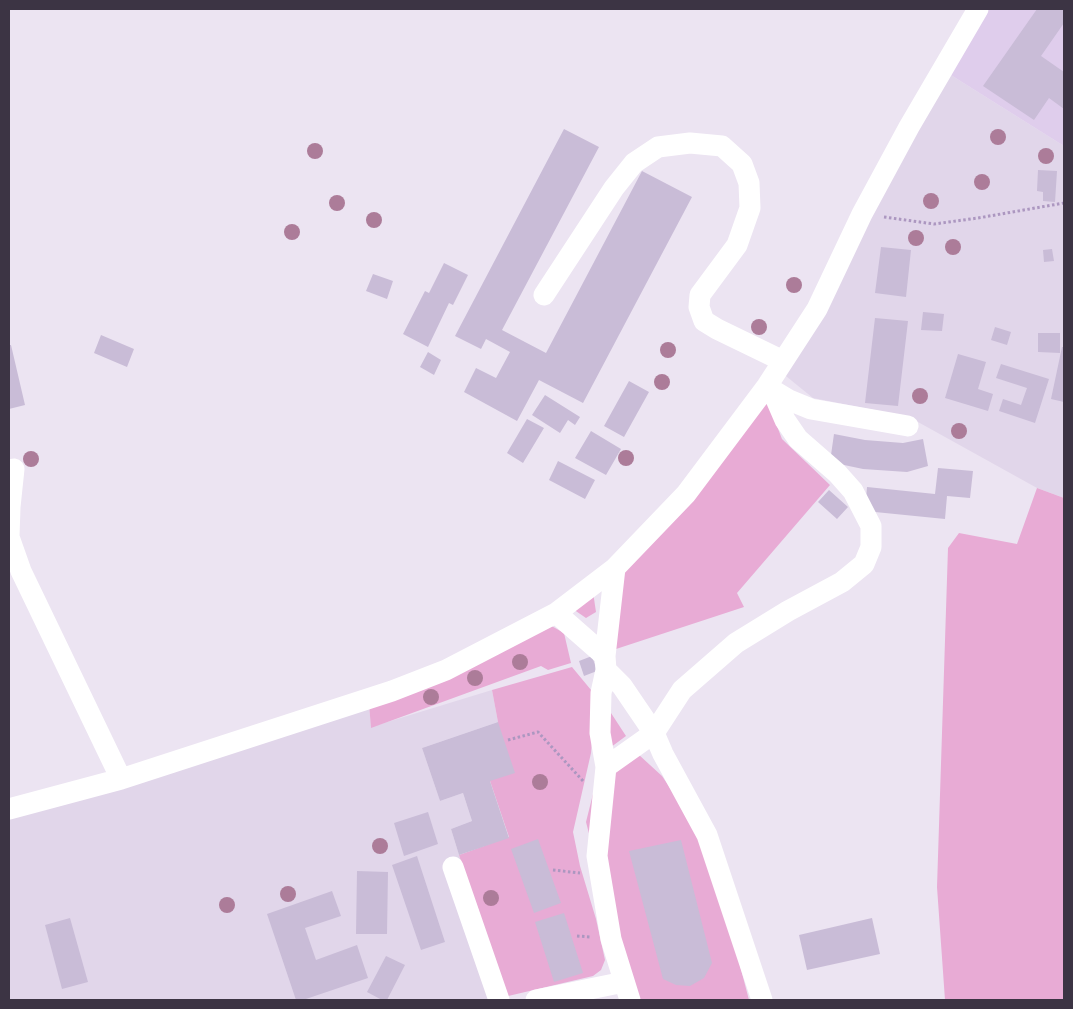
<!DOCTYPE html>
<html>
<head>
<meta charset="utf-8">
<style>
	body { margin:0 }
	#map { position:relative; width:1073px; height:1009px; overflow:hidden; background:#ece4f2; font-family:"Golos Text",sans-serif }
	canvas { display:block }
	.frame { position:absolute; inset:0; border:10px solid #3c3444; pointer-events:none }
</style>
</head>
<body>
<div id="map">
<canvas width="1073" height="1009"></canvas>
<div class="frame"></div>
</div>
<script>
const g = document.querySelector('canvas').getContext('2d');
g.lineJoin = 'round';
function fill(path, color) { g.fillStyle = color; g.fill(path, 'evenodd'); }
const poly = rows => new Path2D(rows.map(r => 'M' + r).join(''));
function strokePath(path, color, width, dash) { g.strokeStyle = color; g.lineWidth = width; g.lineCap = dash ? 'butt' : 'round'; g.setLineDash(dash || []); g.stroke(path); }
fill(poly([
	[946,72,1064,146,1064,498,1037,488,909,417,813,398,776,368],
	[492,690,498,722,422,748,440,801,463,793,472,821,451,829,504,1000,9,1000,9,813,369,704,371,727]
]), '#e1d6ea');
fill(poly([
	[987,9,1064,9,1064,146,946,72]
]), '#dfcdec');
fill(poly([
	[763,390,782,439,830,485,737,593,744,607,613,650,622,575],
	[1037,488,1064,498,1064,1000,945,1000,937,887,948,548,959,533,1017,544],
	[593,592,596,612,586,618,570,607],
	[548,624,564,633,571,663,548,670,541,666,371,728,369,704],
	[572,667,596,696,591,753,573,832,580,866,596,919,605,960,601,970,593,976,504,997,459,855,509,837,490,781,498,722,492,690],
	[611,713,626,736,603,753],
	[626,743,662,776,700,832,717,878,749,1000,632,1000,586,822,598,774]
]), '#e8abd5');
fill(poly([
	[1037,9,1064,9,1064,23,1041,56,1064,72,1064,109,1049,98,1034,120,983,86],
	[564,129,599,147,502,330,546,353,642,171,692,197,583,403,539,380,517,421,464,392,476,368,496,378,510,352,486,339,481,349,455,336],
	[1038,170,1057,171,1055,202,1043,201,1043,192,1037,191],
	[881,247,911,250,906,297,875,293],
	[1052,249,1054,261,1044,262,1043,250],
	[444,263,468,275,453,305,449,303,428,347,403,334,425,291,429,293],
	[373,274,393,281,387,299,366,291],
	[923,312,944,314,942,331,921,330],
	[875,318,908,321,898,406,865,403],
	[995,327,1011,332,1007,345,991,340],
	[1038,333,1060,333,1060,353,1038,352],
	[101,335,134,349,127,367,94,353],
	[9,345,11,345,25,405,9,409],
	[1062,347,1064,347,1064,402,1051,399],
	[428,352,441,360,434,375,420,367],
	[958,354,986,362,978,389,993,394,988,411,945,398],
	[1001,364,1049,379,1035,423,999,411,1003,399,1021,405,1027,388,996,378],
	[629,381,649,392,624,437,604,426],
	[545,395,580,417,575,425,568,420,560,433,532,415],
	[527,419,544,428,523,463,507,453],
	[591,431,621,449,606,475,575,458],
	[834,434,865,440,903,443,923,439,928,466,907,472,863,469,830,462],
	[558,461,595,480,585,499,549,480],
	[938,468,973,471,970,498,947,496,945,519,865,511,867,487,935,494],
	[829,490,848,507,837,519,818,502],
	[592,656,597,671,584,676,579,661],
	[498,722,515,773,490,781,509,838,459,855,451,829,472,821,463,793,440,801,422,748],
	[428,812,438,844,404,856,394,823],
	[538,839,561,903,534,913,511,849],
	[681,840,712,963,704,978,690,986,676,985,663,979,629,851],
	[417,856,445,942,421,950,392,865],
	[357,871,388,872,387,934,356,934],
	[332,891,341,916,305,928,316,960,357,945,368,978,303,1000,296,1000,267,914],
	[564,913,583,973,554,982,535,922],
	[70,918,88,982,62,989,45,925],
	[872,918,880,954,807,970,799,935],
	[386,956,405,965,387,1000,382,1000,367,992]
]), '#c9bcd7');
strokePath(poly([
	[884,217,934,224,978,218,1064,203],
	[508,740,538,732,584,782],
	[553,870,580,873],
	[577,936,591,937]
]), '#ac97c0', 3, [2.5, 2.5]);
strokePath(poly([
	[544,295,614,188,634,163,658,147,690,143,722,146,742,164,749,183,750,208,737,245,700,295,699,307,704,321,717,329,783,361],
	[769,388,789,400,811,409,908,426],
	[14,469,10,507,9,537,21,571,121,779],
	[615,568,605,656,606,670,601,693,600,733,606,767,597,856,611,939,630,1000],
	[556,613,605,656],
	[606,670,622,686,654,733,663,754,707,835,762,1000],
	[606,767,654,733,682,690,736,643,788,611,842,582,864,564,871,547,871,526,853,491,837,473,798,439,785,420,772,390],
	[9,809,121,779,392,691,446,670,556,613,615,568,686,494,767,386,817,309,862,214,909,127,978,9],
	[453,867,499,1000],
	[536,1000,624,982]
]), '#fff', 21);
g.fillStyle = '#ac7c99';
for (const [x, y] of [
	[998,137],
	[315,151],
	[1046,156],
	[982,182],
	[931,201],
	[337,203],
	[374,220],
	[292,232],
	[916,238],
	[953,247],
	[794,285],
	[759,327],
	[668,350],
	[662,382],
	[920,396],
	[959,431],
	[626,458],
	[31,459],
	[520,662],
	[475,678],
	[431,697],
	[540,782],
	[380,846],
	[288,894],
	[491,898],
	[227,905]
]) { g.beginPath(); g.arc(x, y, 8, 0, 2 * Math.PI); g.fill(); }
</script>
</body>
</html>
